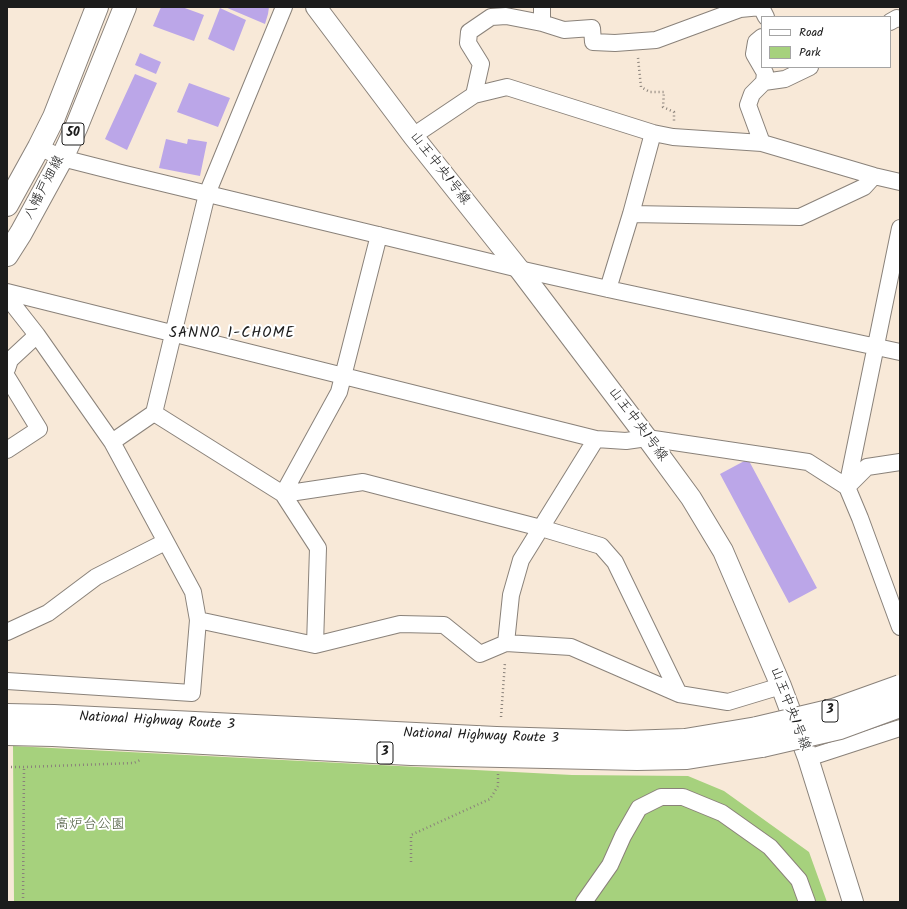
<!DOCTYPE html>
<html>
<head>
<meta charset="utf-8">
<style>
	body { margin:0 }
	#map { position:relative; width:907px; height:909px; overflow:hidden; background:#f8e9d8; font-family:Kalam,sans-serif }
	canvas { display:block }
	.frame { position:absolute; inset:0; border:8px solid #1c1c1c; pointer-events:none }
	.legend { position:absolute; left:761px; top:16px; width:130px; height:52px; box-sizing:border-box; background:#fff; border:1px solid #a4a4a4; margin:0; padding:5px 7px; list-style:none; font-size:12px; color:#1c1c1c }
	.legend li { display:flex; align-items:center; gap:8px; height:20px }
	.legend b { width:20px; border:1px solid #a4a4a4 }
</style>
</head>
<body>
<div id="map">
<canvas width="907" height="909"></canvas>
<div class="frame"></div>
<ul class="legend">
<li><b style="height:5px;background:#fff"></b>Road</li>
<li><b style="height:11px;background:#a6d17d"></b>Park</li>
</ul>
</div>
<script>
const g = document.querySelector('canvas').getContext('2d');
g.lineJoin = 'round';
function fill(path, color) { g.fillStyle = color; g.fill(path, 'evenodd'); }
const poly = rows => new Path2D(rows.map(r => 'M' + r).join(''));
function strokePath(path, color, width, dash) { g.strokeStyle = color; g.lineWidth = width; g.lineCap = dash ? 'butt' : 'round'; g.setLineDash(dash || []); g.stroke(path); }
function label(font, color, halo, rows, align = 'center') {
  g.font = font + ' Kalam,"Klee One",sans-serif'; g.lineWidth = 4; g.setLineDash([]); g.textBaseline = 'middle'; g.strokeStyle = halo; g.fillStyle = color; for (const [text, x, y, turn = 0] of rows) {
    g.save(); g.translate(x, y); g.rotate((+turn || 0) * Math.PI / 180); g.textAlign = isNaN(turn) ? turn : align; if (halo) g.strokeText(text, 0, 0); g.fillText(text, 0, 0); g.restore();
  }
}
fill(poly([
	[13,746,572,775,688,776,724,791,809,852,827,902,14,902]
]), '#a6d17d');
fill(poly([
	[161,7,182,7,204,15,194,41,153,26],
	[225,7,269,7,268,14,265,24],
	[220,8,246,20,234,51,208,39],
	[140,53,161,62,156,74,135,65],
	[135,74,157,83,127,150,105,139],
	[189,83,230,98,218,127,177,112],
	[166,139,187,144,188,139,207,142,200,176,159,168],
	[748,459,817,588,789,603,720,474]
]), '#bba6e8');
const minor = poly([
	[542,7,542,23],
	[739,7,740,9,761,7,766,17],
	[890,22,897,18,900,19],
	[762,37,756,42,754,54,765,73,764,82,752,94,748,105,762,143],
	[764,82,785,79,810,67],
	[474,95,481,64,468,43,469,32,491,17,506,16,542,23,564,30,592,28,593,42,615,43,656,40,740,9],
	[413,136,474,95,507,87,653,133,673,137,762,143,874,176,900,182],
	[39,147,62,158,125,174,519,269,608,289,900,352],
	[631,214,800,217,864,187,874,176],
	[900,228,847,487,860,518,900,627],
	[608,289,631,214,653,133],
	[7,292,596,439,626,441,647,438,808,462,847,487],
	[10,293,15,307,37,335,112,442,193,592,198,620,315,645,400,624,444,625,480,654,506,643,511,595,521,560,596,439],
	[7,369,10,360,37,335],
	[7,377,39,429,7,450],
	[154,413,283,494,363,482,541,528,601,546,615,562,679,694],
	[112,442,154,413,207,194,284,7],
	[847,487,867,467,900,462],
	[7,632,48,613,96,577,165,542],
	[506,643,571,647,679,694,728,702,781,686],
	[315,645,318,548,283,494,339,392,379,235],
	[7,681,192,693,198,620],
	[808,758,900,728],
	[584,902,610,865,623,836,639,808,661,797,683,797,722,813,770,847,799,880,807,902]
]);
const tertiary = poly([
	[316,7,413,136,519,269,647,438,691,498,723,551,781,686,808,758,853,902]
]);
const primary = poly([
	[7,205,39,147,54,117,97,7],
	[7,255,21,233,62,158,76,128,125,7]
]);
const trunk = poly([
	[7,715,54,716,496,738,627,742,685,740,757,728],
	[7,734,53,735,411,754,637,759,687,758,762,746]
]);
strokePath(minor, '#8a827a', 18);
strokePath(tertiary, '#8a827a', 22);
strokePath(primary, '#8a827a', 24);
strokePath(trunk, '#8a827a', 24);
strokePath(poly([
	[638,58,641,87,650,92,664,92,663,107,674,112,674,121],
	[501,717,505,662],
	[7,767,24,767,134,763,140,760],
	[411,862,411,835,490,799,498,786,498,774],
	[23,902,24,767]
]), '#8a827a', 2.5, [1, 3]);
strokePath(minor, '#fff', 16);
strokePath(tertiary, '#fff', 20);
strokePath(primary, '#fff', 22);
strokePath(trunk, '#fff', 22);
const trunkBridge = poly([
	[757,728,833,710,900,686],
	[762,746,840,728,900,706]
]);
strokePath(trunkBridge, '#8a827a', 24, []);
strokePath(trunkBridge, '#fff', 22);
for (const [x, y, w] of [
	[73,134,22],
	[830,711,16],
	[385,753,16]
]) { const box = new Path2D(); box.roundRect(x - w / 2, y - 11, w, 22, 3); g.fillStyle = '#fff'; g.fill(box); strokePath(box, '#1c1c1c', 1); }
label('bold 13px', '#1c1c1c', null, [
	["50",73,134],
	["3",830,711],
	["3",385,753]
]);
label('14px', '#1c1c1c', '#fff', [
	["山王中央1号線",439,169,52],
	["八幡戸畑線",45,188,-62],
	["山王中央1号線",637,425,53],
	["山王中央1号線",789,709,69],
	["National Highway Route 3",157,722,3],
	["National Highway Route 3",481,737,2]
]);
label('14px', '#4c5b3e', '#fff', [
	["高炉台公園",90,826]
]);
g.letterSpacing = '1px';
label('15px', '#1c1c1c', '#fff', [
	["SANNO 1-CHOME",232,334]
]);
g.letterSpacing = '0px';
</script>
</body>
</html>
